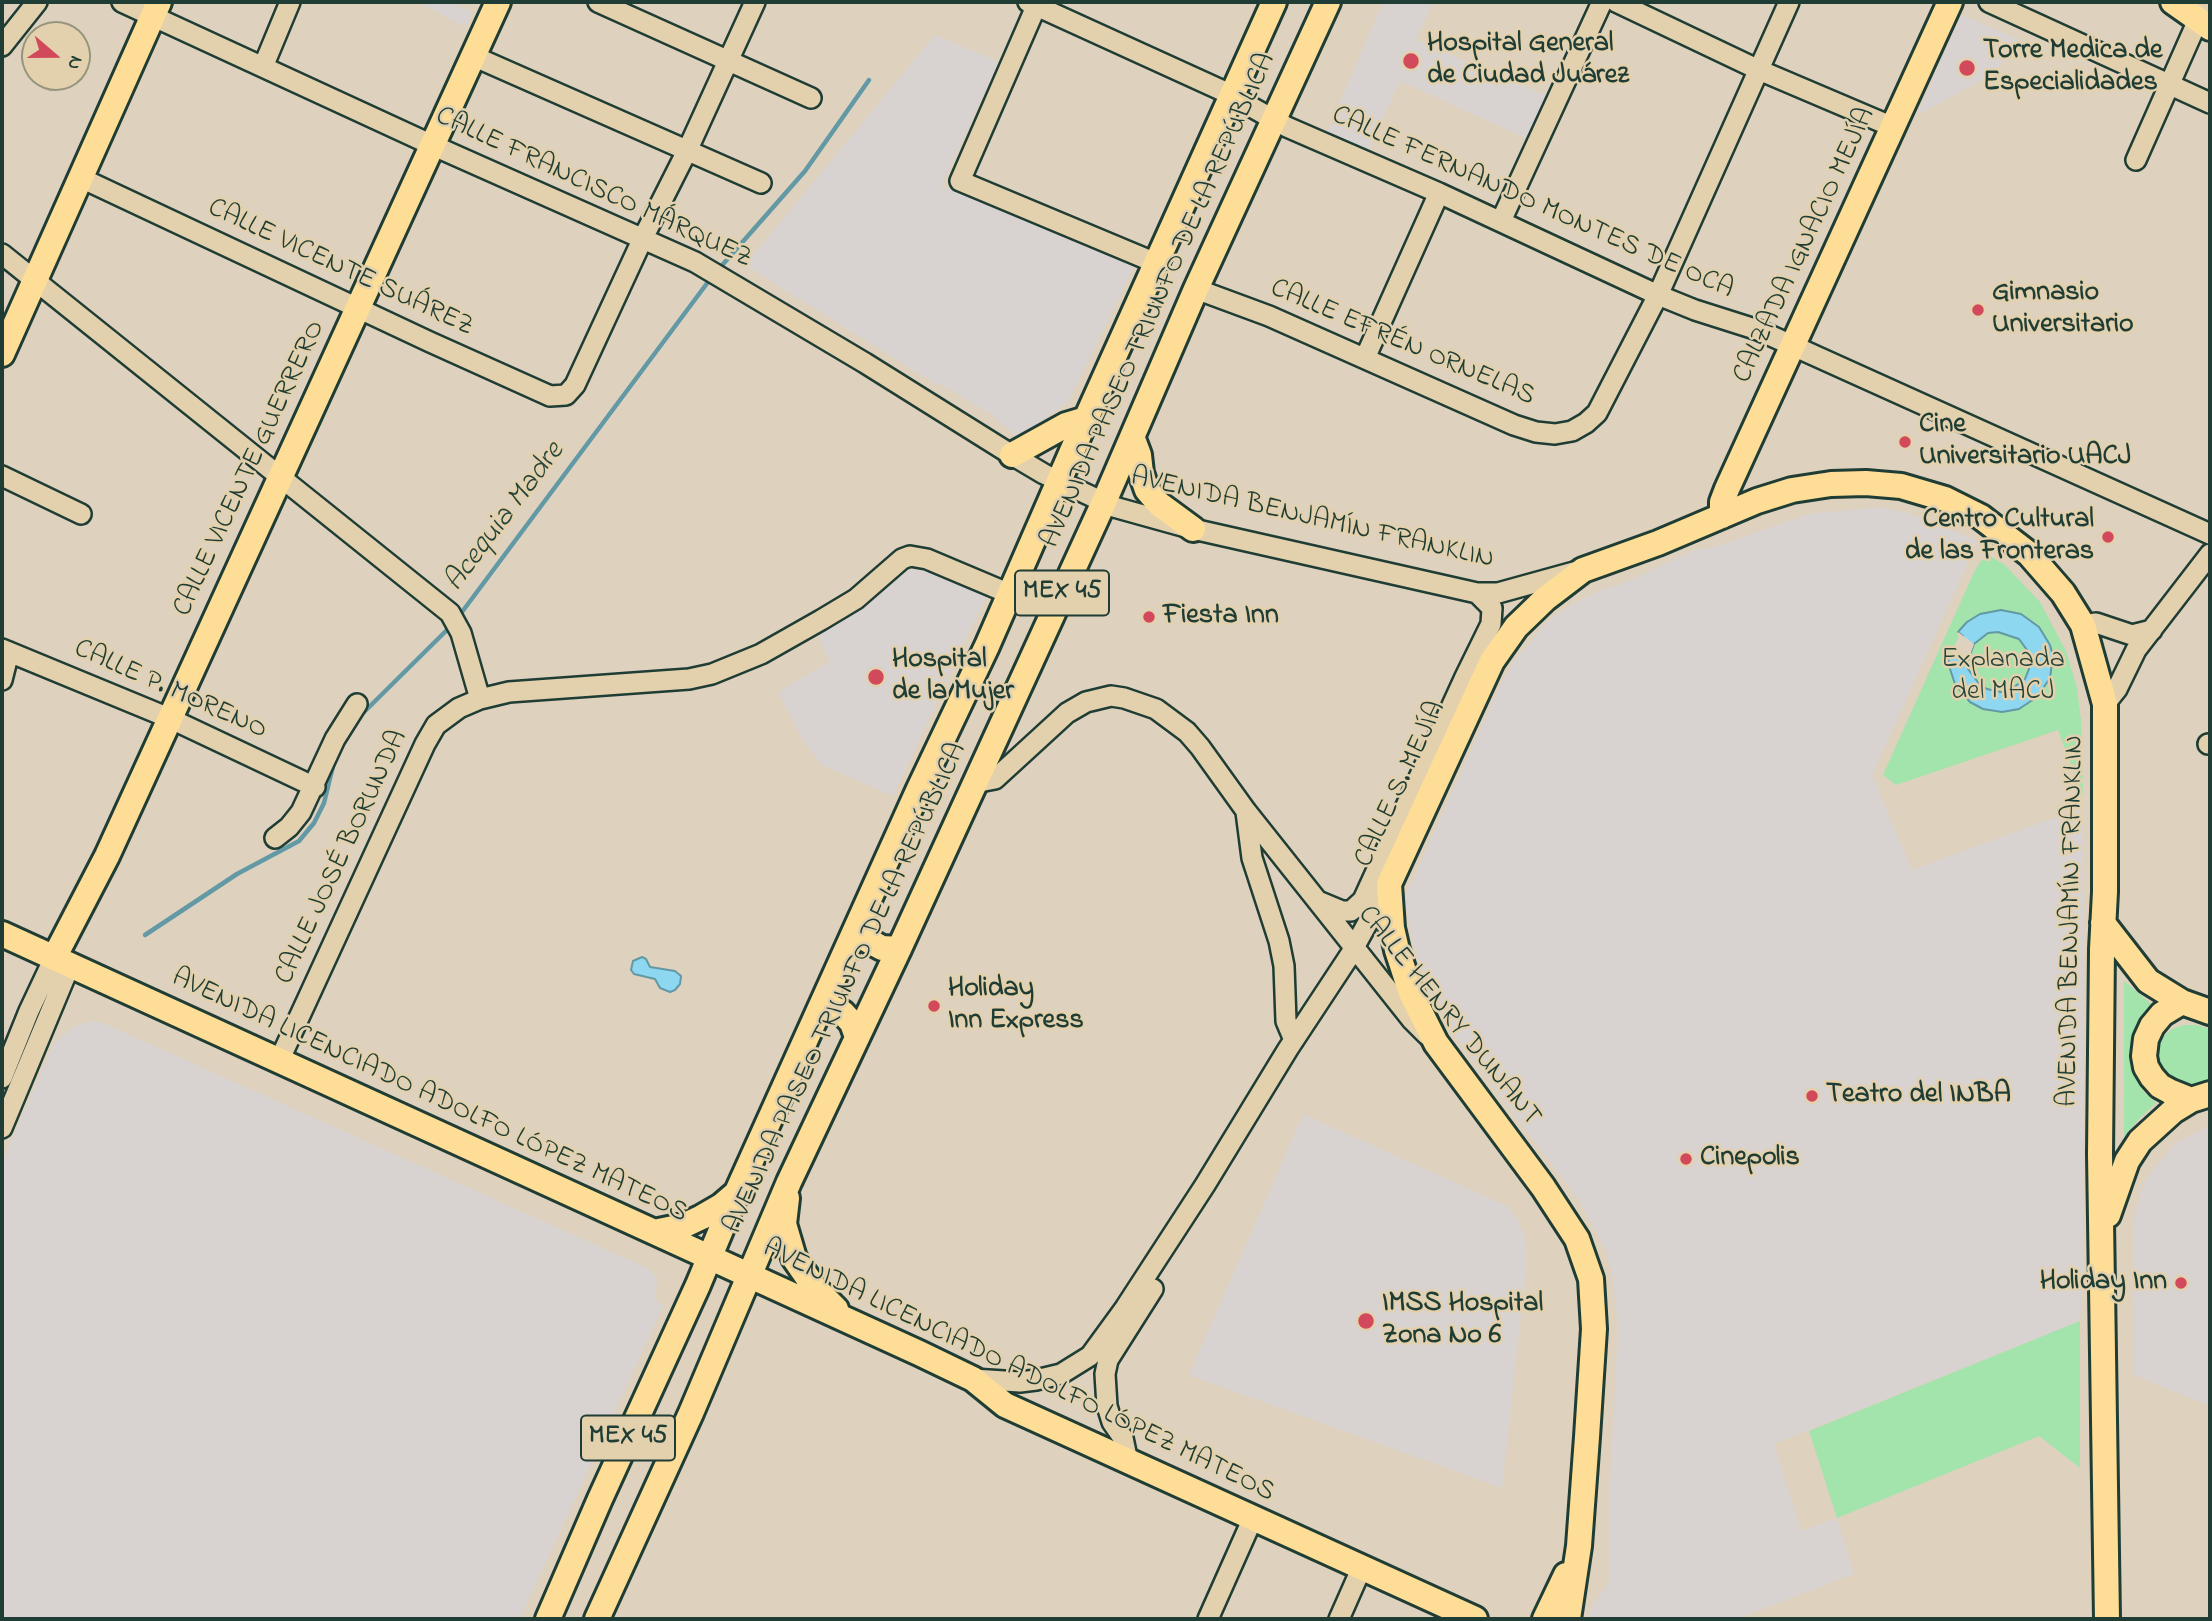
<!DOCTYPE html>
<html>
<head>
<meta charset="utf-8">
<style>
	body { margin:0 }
	#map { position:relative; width:2212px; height:1621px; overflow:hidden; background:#ded2be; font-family:"Indie Flower",sans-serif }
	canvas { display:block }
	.frame { position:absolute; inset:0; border:4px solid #1f3d34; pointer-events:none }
	.north { position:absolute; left:21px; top:21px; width:70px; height:70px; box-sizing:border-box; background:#e3d1ae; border:2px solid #95967d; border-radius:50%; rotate:110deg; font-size:19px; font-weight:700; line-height:28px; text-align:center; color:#1f3d34 }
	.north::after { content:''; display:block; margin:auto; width:24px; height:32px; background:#d1495b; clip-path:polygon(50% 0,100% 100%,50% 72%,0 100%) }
</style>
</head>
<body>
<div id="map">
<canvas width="2212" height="1621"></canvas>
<div class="frame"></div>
<div class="north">N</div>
</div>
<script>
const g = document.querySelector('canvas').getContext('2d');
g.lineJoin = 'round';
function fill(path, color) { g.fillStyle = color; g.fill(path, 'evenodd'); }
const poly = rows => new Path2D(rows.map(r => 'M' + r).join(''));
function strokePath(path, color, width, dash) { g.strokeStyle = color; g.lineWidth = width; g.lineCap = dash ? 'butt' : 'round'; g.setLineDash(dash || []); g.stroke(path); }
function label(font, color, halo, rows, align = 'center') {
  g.font = font + ' "Indie Flower",sans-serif'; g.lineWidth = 5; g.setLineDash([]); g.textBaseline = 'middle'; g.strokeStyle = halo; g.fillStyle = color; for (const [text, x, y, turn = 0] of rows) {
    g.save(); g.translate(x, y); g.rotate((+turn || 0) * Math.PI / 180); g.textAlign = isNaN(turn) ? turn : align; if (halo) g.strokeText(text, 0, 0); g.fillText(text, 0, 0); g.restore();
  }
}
fill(poly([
	[419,2,451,2,473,13,465,27],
	[1383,2,1433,2,1416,40,1547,96,1530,140,1400,81,1369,149,1327,132],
	[1961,15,2020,40,1992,75,1917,115],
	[935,35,999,62,941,186,1134,267,1068,402,1018,438,992,415,941,384,937,385,745,265],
	[1879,507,1908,513,1978,541,1872,775,1912,870,2078,809,2083,825,2083,1283,2080,1321,1774,1444,1801,1531,1837,1518,1854,1574,1744,1616,1745,1619,1588,1619,1592,1607,1609,1581,1609,1504,1618,1328,1612,1272,1606,1251,1578,1199,1447,1025,1428,995,1416,956,1405,904,1406,895,1502,682,1514,661,1549,620,1571,605,1607,587,1618,586,1694,550,1711,548,1809,514],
	[911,563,987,594,893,796,822,765,802,739,778,692,830,661,818,636,866,604],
	[88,1021,101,1022,649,1269,658,1280,654,1298,663,1306,520,1619,2,1619,2,1162,54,1043,71,1029],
	[1303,1114,1509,1207,1517,1218,1525,1237,1526,1267,1502,1488,1189,1375],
	[2210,1126,2210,1406,2134,1375,2133,1229,2135,1210,2143,1186,2153,1169,2176,1143]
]), '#d8d3d1');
fill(poly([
	[1990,556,2005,565,2040,602,2066,651,2077,688,2081,720,2083,796,2058,730,1896,785,1883,775,1975,570,1981,561],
	[2124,981,2155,1007,2139,1026,2133,1039,2130,1057,2133,1073,2144,1092,2156,1103,2139,1119,2124,1137],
	[2184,1025,2197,1025,2210,1029,2210,1080,2195,1086,2179,1085,2169,1081,2156,1061,2157,1049,2164,1036,2172,1029],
	[2080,1321,2080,1468,2039,1436,1837,1518,1809,1431]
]), '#a3e3ac');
const water = poly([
	[2001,610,2021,614,2039,627,2050,645,2053,656,2050,678,2037,697,2019,709,2002,712,1983,709,1970,702,1955,684,1948,663,1950,654,1955,654,1963,636,1958,632,1967,622,1980,614,2001,610],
	[1998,632,2019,639,2027,650,2030,659,2029,669,2025,679,2010,690,2001,692,1987,689,1980,685,1968,669,1969,658,1974,644,1988,633,1998,632],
	[642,957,646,959,650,967,675,971,681,976,680,984,675,990,670,992,660,988,655,979,634,974,631,970,633,961,642,957]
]);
fill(water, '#8ed7f0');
strokePath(water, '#6299a5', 2);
fill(poly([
	[1958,632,1974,644,1969,658,1950,654,1959,637,1957,635]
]), '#ded2be');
strokePath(poly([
	[717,271,805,171,869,80],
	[459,616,711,278],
	[361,715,452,625],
	[145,935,237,874,299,841,314,823,324,803,334,762]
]), '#6299a5', 4.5);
const minor = poly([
	[122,2,432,145,695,262,865,363,1012,455,1044,474,1114,507,1193,529,1477,593,1498,593,1574,572],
	[598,2,811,98],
	[1028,2,1221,90,1287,127,1439,193,1658,295,1695,310,1758,330,2210,534],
	[1038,2,960,181,1156,263],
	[1616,2,1759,70,1893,127],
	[1989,2,2210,103],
	[2,46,37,2],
	[473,56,761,183],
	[263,67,290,2],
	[2136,160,2206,2],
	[81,178,430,342,550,396,566,395,575,385,643,238,687,151,755,2],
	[1501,221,1602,2],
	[2,254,450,613,461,633,480,699],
	[1196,289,1269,316,1514,425,1536,432,1555,434,1572,431,1586,423,1597,413,1658,295,1789,2],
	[1365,358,1439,193],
	[2,476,81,514],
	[2083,625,2096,623,2132,635,2152,630],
	[2,649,169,718,315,787],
	[2,680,9,652],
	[2105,704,2117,689,2136,650,2210,554],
	[2208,744,2210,744],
	[974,783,995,779,1067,713,1086,702,1111,696,1124,698,1156,709,1187,732,1200,747,1246,811,1412,1020,1427,1035],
	[1246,812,1252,858,1279,941,1284,966,1286,1021,1294,1040],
	[275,838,289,827,301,812,335,739,357,704],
	[1318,901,1342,911,1351,911,1363,900,1465,677,1491,624,1492,608,1477,593],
	[279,1061,425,744,436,725,459,708,480,699,509,692,689,679,712,674,761,654,821,620,856,599,902,559,910,556,927,559,1010,594],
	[2,1078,29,1011,54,958],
	[2,1128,70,965],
	[973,1379,1020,1382,1036,1380,1061,1374,1090,1356,1125,1308,1205,1185,1288,1049,1350,955,1389,884],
	[1128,1462,1123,1438,1112,1422,1107,1406,1105,1374,1108,1360,1153,1289],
	[1208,1619,1253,1518],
	[1339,1619,1362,1567]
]);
const major = poly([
	[2173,2,2210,28],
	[2,354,159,2],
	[1133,439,1139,455,1141,473,1147,490,1159,504,1193,529],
	[1012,455,1066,425,1086,419],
	[1722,516,1722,502,1727,489,1950,2],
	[862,918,869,941,882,948,899,949],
	[2103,923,2148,981,2182,1002,2210,1012],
	[2,934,919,1353,973,1379,1005,1405,1475,1619],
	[54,958,107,856,498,2],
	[2182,1002,2162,1014,2152,1026,2146,1039,2144,1056,2146,1067,2152,1077,2160,1086,2171,1092,2191,1100],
	[820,1009,835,1009,843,1013,852,1023,857,1037],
	[787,1198,784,1224,794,1258,814,1287,836,1309],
	[2108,1215,2127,1161,2140,1141,2173,1111,2191,1100,2210,1094],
	[654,1232,683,1226,702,1217,721,1206,735,1194],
	[548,1619,600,1499,698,1285,736,1194,918,791,987,646,1086,419,1274,2],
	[597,1619,691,1413,789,1182,899,949,1104,502,1196,289,1328,2],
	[1545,1619,1566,1575],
	[1568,1619,1579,1546,1587,1437,1594,1329,1591,1279,1577,1239,1543,1187,1436,1043,1411,993,1397,950,1392,928,1389,884,1492,661,1516,627,1545,599,1583,570,1658,543,1757,501,1792,490,1831,484,1866,483,1901,486,1945,499,1981,517,2029,554,2063,593,2083,625,2105,704,2105,892,2102,949,2100,1154,2107,1619]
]);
strokePath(minor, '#1f3d34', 24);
strokePath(major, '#1f3d34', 30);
strokePath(minor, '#e3d1ae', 19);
strokePath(major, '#fedd96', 24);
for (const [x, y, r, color] of [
	[1411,61,9,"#d1495b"],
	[1967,68,9,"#d1495b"],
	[1978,310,7,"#d1495b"],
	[1905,442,7,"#d1495b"],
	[2108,537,7,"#d1495b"],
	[1149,617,7,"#d1495b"],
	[876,677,9,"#d1495b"],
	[934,1006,7,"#d1495b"],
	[1812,1096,7,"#d1495b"],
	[1686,1159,7,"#d1495b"],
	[2181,1283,7,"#d1495b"],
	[1366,1321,9,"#d1495b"]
]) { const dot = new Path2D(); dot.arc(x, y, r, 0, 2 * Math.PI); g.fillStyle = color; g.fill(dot); strokePath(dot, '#e3d1ae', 2.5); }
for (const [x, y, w] of [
	[1062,593,94],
	[628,1438,94]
]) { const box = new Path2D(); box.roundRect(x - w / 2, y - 22.5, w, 45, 5); g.fillStyle = '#e3d1ae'; g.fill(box); strokePath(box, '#1f3d34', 2); }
label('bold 26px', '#1f3d34', null, [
	["MEX 45",1062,593],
	["MEX 45",628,1438]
]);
label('bold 28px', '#1f3d34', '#e3d1ae', [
	["Hospital General",1427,45],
	["de Ciudad Juárez",1427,77],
	["Torre Medica de",1983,52],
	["Especialidades",1983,84],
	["Gimnasio",1992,294],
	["Universitario",1992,326],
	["Cine",1919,426],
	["Universitario UACJ",1919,458],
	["Centro Cultural",2094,521,"right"],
	["de las Fronteras",2094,553,"right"],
	["Fiesta Inn",1163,617],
	["Hospital",892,661],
	["de la Mujer",892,693],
	["Holiday",948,990],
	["Inn Express",948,1022],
	["Teatro del INBA",1826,1096],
	["Cinepolis",1700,1159],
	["Holiday Inn",2167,1283,"right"],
	["IMSS Hospital",1382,1305],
	["Zona No 6",1382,1337]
], 'left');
label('28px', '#1f3d34', '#e3d1ae', [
	["CALLE FRANCISCO MÁRQUEZ",593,189,25],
	["CALLE FERNANDO MONTES DE OCA",1532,204,24],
	["CALZADA IGNACIO MEJÍA",1806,246,-65],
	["CALLE VICENTE SUÁREZ",340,269,25],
	["AVENIDA PASEO TRIUNFO DE LA REPÚBLICA",1160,301,-66],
	["CALLE EFRÉN ORNELAS",1402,344,23],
	["CALLE VICENTE GUERRERO",251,469,-65],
	["AVENIDA BENJAMÍN FRANKLIN",1312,520,13],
	["CALLE P. MORENO",170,691,24],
	["CALLE S. MEJÍA",1402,785,-65],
	["CALLE JOSÉ BORUNDA",343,858,-65],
	["AVENIDA BENJAMÍN FRANKLIN",2073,921,-89],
	["AVENIDA PASEO TRIUNFO DE LA REPÚBLICA",847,989,-65],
	["CALLE HENRY DUNANT",1448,1017,51],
	["AVENIDA LICENCIADO ADOLFO LÓPEZ MATEOS",429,1097,25],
	["AVENIDA LICENCIADO ADOLFO LÓPEZ MATEOS",1018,1372,26]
]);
label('28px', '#26453a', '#e3d1ae', [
	["Explanada",2003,661],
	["del MACJ",2003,693]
]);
label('italic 30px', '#25453d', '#e3d1ae', [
	["Acequia Madre",506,518,-53]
]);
</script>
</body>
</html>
